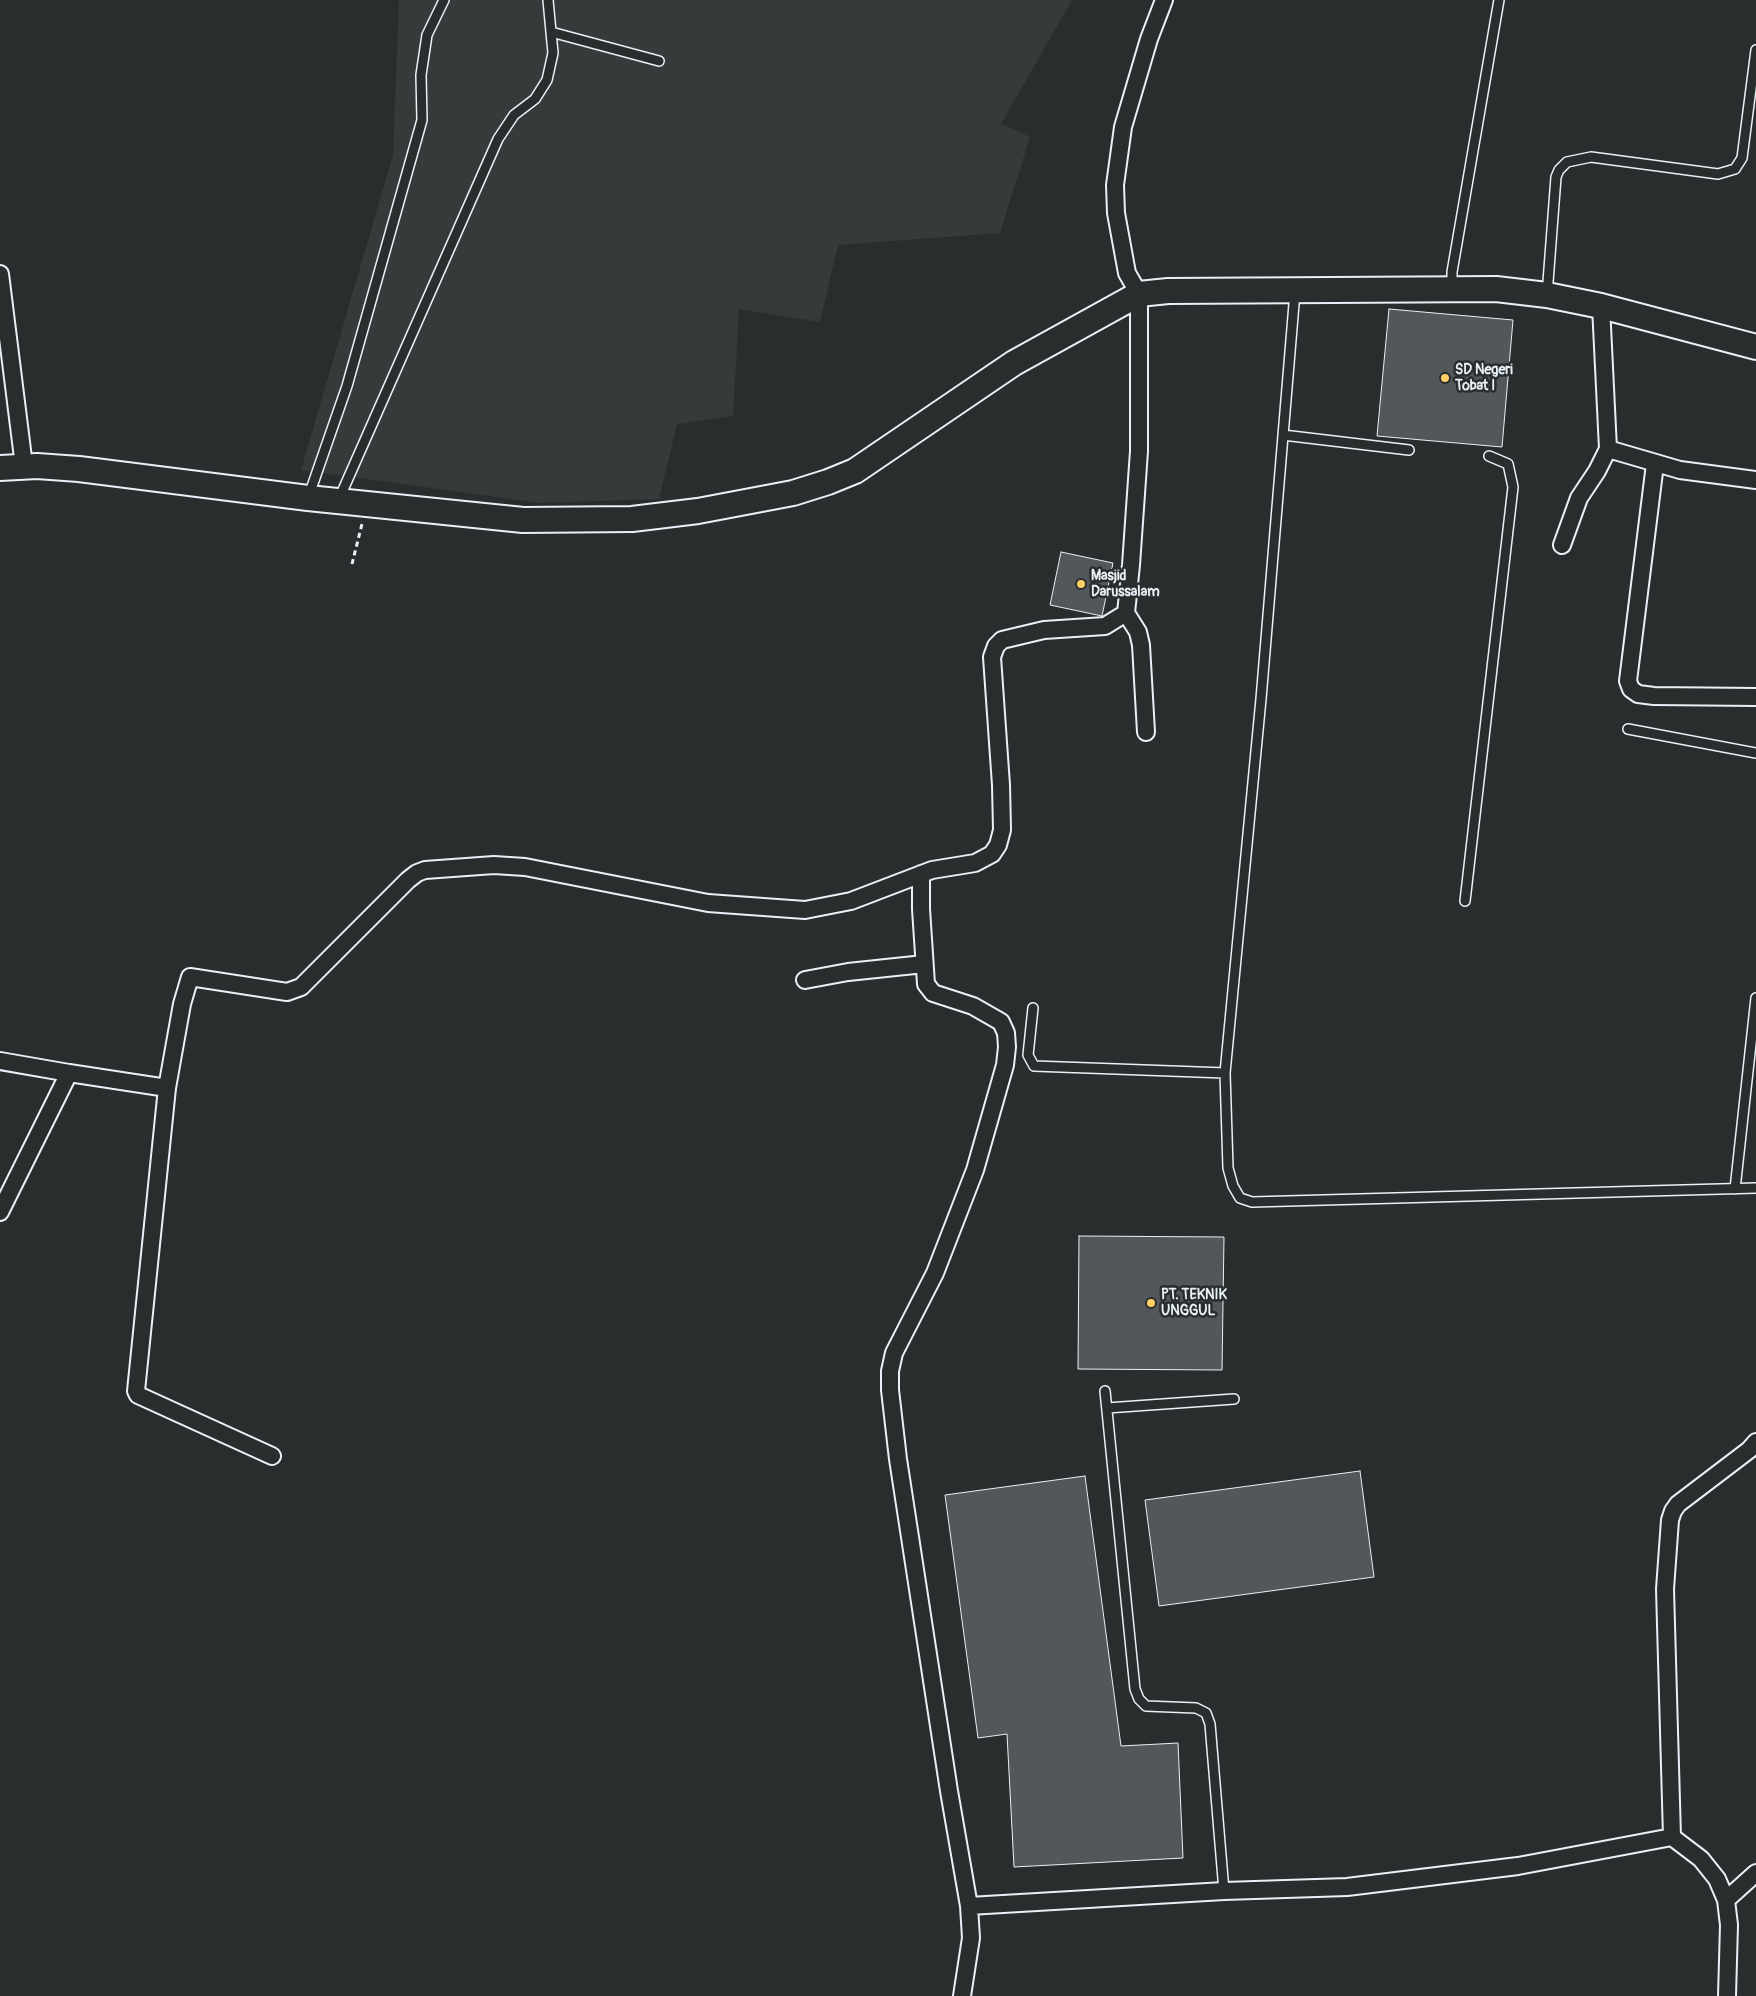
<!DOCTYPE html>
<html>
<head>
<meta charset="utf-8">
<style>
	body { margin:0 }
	canvas { display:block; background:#2a2d2e }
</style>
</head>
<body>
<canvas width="1756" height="1996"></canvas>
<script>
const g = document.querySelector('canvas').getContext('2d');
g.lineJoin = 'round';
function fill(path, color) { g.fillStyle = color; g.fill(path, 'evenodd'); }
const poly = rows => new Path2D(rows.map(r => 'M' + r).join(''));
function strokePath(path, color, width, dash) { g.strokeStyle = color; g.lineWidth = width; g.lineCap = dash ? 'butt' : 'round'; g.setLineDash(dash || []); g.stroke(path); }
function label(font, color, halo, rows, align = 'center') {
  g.font = font + ' Pangolin,sans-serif'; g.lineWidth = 5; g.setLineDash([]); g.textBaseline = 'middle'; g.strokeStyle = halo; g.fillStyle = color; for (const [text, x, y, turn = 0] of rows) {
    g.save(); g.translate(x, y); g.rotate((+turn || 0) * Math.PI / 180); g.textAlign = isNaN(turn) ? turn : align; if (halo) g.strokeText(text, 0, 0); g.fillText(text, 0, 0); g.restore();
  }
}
fill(poly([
	[399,0,1072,0,1001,124,1030,137,1000,233,838,245,820,322,739,309,733,416,677,424,659,499,540,503,301,470,393,155]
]), '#363a3b');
const building = poly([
	[1389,309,1513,320,1502,447,1377,436,1389,309],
	[1061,552,1113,563,1102,616,1050,605,1061,552],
	[1079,1236,1224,1237,1222,1370,1078,1369,1079,1236],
	[1360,1471,1374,1577,1159,1606,1145,1500,1360,1471],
	[1085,1476,1121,1746,1178,1743,1183,1858,1014,1867,1007,1734,978,1738,945,1495,1085,1476]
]);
fill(building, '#535759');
strokePath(building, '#e8f1f8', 1);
const service = poly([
	[551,32,659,61],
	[1452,288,1452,272,1499,0],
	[1295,292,1261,699,1225,1073,1228,1168,1233,1186,1240,1198,1252,1202,1756,1188],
	[1547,295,1556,177,1559,170,1567,162,1591,157,1718,174,1735,169,1742,158,1756,50],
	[1283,435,1409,450],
	[308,498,347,386,422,120,421,75,427,35,444,0],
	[339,499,498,139,514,115,535,99,547,80,553,53,548,0],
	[1628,729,1756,753],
	[1465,901,1513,487,1508,464,1489,456],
	[1033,1008,1028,1055,1034,1066,1225,1073],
	[1735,1189,1756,998],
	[1105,1391,1135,1689,1139,1699,1146,1706,1196,1708,1206,1713,1210,1724,1224,1891],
	[1107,1408,1234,1399]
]);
const minor = poly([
	[0,274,24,466],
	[1608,449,1680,470,1756,480],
	[1655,464,1628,681,1631,689,1638,694,1654,696,1756,697],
	[1562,545,1579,498,1597,471,1608,449,1601,306],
	[1126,613,1138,632,1141,645,1146,732],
	[921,874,921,909,926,984,933,993,973,1006,1001,1022,1006,1033,1007,1047,1005,1065,975,1170,935,1273,894,1353,890,1371,890,1390,898,1459,949,1791,969,1906,971,1938,962,1996],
	[805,980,848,972,924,964],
	[0,1061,69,1073],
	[0,1212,69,1073,167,1088],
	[272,1456,138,1395,136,1391,167,1088,182,1004,190,977,287,992,301,987,408,880,417,873,425,870,494,865,525,867,708,903,805,910,851,901,932,870,975,863,992,854,998,845,1002,830,1001,785,992,657,996,646,1002,640,1044,630,1105,626,1126,613,1131,565,1139,451,1139,294,1127,273,1116,213,1115,185,1123,127,1149,39,1164,0],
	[1672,1837,1665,1589,1670,1520,1673,1511,1678,1504,1749,1450,1756,1442],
	[1726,1900,1756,1873],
	[969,1906,1224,1891,1347,1887,1518,1866,1672,1837,1701,1859,1717,1879,1726,1900,1729,1925,1727,1996]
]);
const secondary = poly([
	[0,468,37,466,79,469,308,498,523,520,632,519,698,511,793,493,828,482,855,471,1014,363,1139,294,1168,291,1496,289,1547,295,1601,306,1756,347]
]);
strokePath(service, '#e8f1f8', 12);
strokePath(minor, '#e8f1f8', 20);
strokePath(secondary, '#e8f1f8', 28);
strokePath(poly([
	[352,564,362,524]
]), '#e8f1f8', 3, [5, 4]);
strokePath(service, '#2a2d2e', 9);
strokePath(minor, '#2a2d2e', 16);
strokePath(secondary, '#2a2d2e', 24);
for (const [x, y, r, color] of [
	[1445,378,5,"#ffd166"],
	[1081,584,5,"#ffd166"],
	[1151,1303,5,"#ffd166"]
]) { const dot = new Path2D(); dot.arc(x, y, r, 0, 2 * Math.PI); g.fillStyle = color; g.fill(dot); strokePath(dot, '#2a2d2e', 2); }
label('bold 14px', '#e8f1f8', '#2a2d2e', [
	["SD Negeri",1455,370],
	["Tobat I",1455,386],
	["Masjid",1091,576],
	["Darussalam",1091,592],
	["PT. TEKNIK",1161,1295],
	["UNGGUL",1161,1311]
], 'left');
</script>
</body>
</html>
